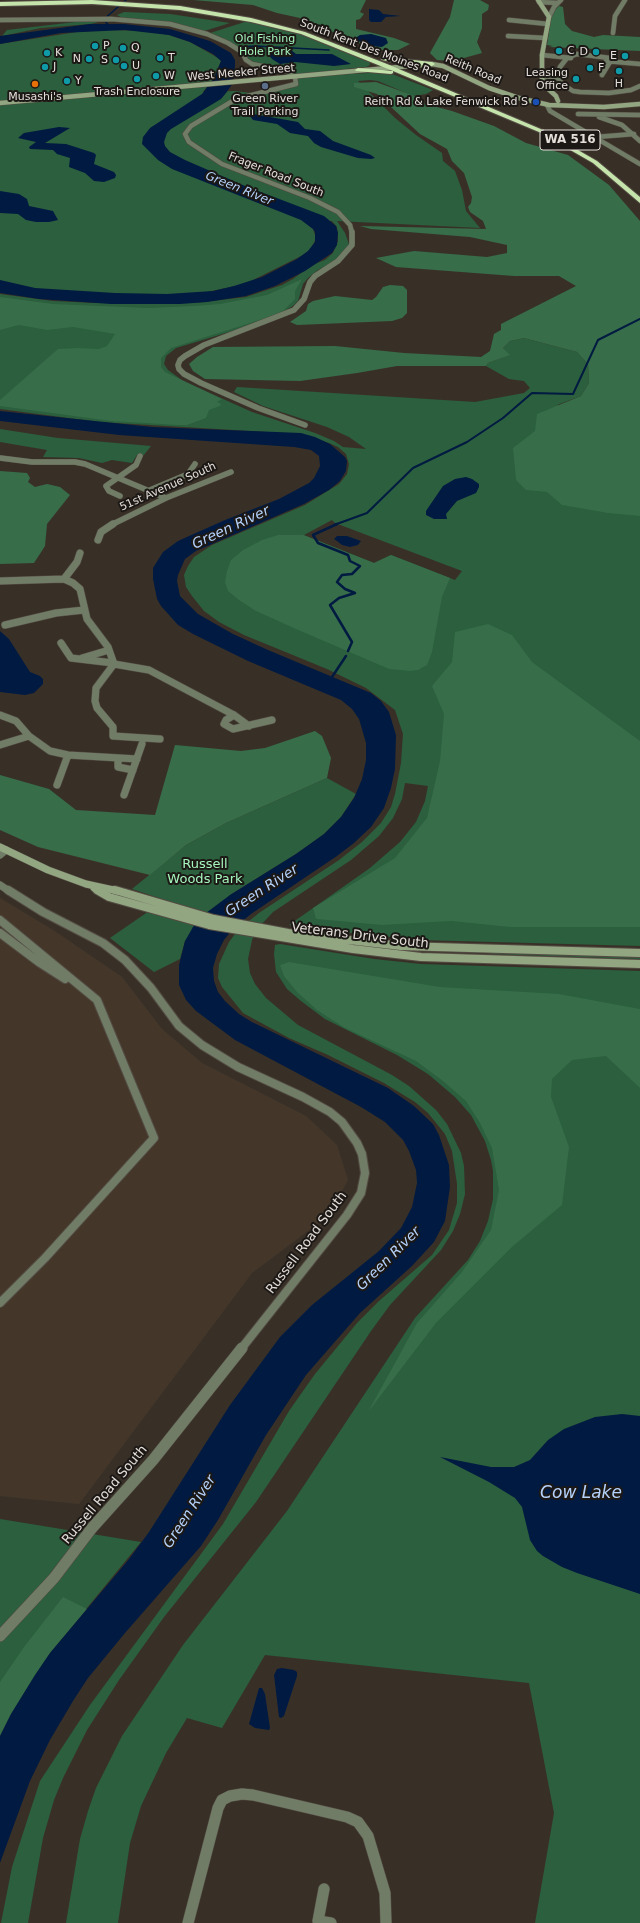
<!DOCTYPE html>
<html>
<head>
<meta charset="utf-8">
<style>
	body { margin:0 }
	canvas { display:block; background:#383027 }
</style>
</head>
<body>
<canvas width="640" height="1923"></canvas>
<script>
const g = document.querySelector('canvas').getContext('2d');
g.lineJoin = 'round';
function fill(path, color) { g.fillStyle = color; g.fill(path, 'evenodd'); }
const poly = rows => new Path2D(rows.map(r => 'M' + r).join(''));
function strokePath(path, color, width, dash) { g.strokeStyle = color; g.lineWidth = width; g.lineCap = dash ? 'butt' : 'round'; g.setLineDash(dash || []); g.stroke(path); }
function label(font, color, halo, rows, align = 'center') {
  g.font = font + ' "DejaVu Sans",sans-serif'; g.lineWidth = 4; g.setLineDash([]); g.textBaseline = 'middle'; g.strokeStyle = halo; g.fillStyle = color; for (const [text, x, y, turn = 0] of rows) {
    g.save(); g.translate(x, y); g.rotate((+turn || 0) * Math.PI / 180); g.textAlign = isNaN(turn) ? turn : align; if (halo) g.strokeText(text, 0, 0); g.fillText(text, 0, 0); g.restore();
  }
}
fill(poly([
	[0,898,53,930,122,977,162,1029,202,1063,306,1116,337,1145,348,1180,328,1216,252,1273,79,1504,0,1496]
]), '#44372a');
fill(poly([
	[124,12,170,14,230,23,201,32,187,28,124,19,117,15],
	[251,20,303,33,369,59,370,65,366,67,345,69,350,74,387,72,433,90,426,94,413,96,378,81,370,80,358,81,395,118,416,135,442,153,443,161,455,171,462,190,466,211,480,228,337,221,345,233,350,247,342,258,318,270,308,278,303,284,298,301,293,306,269,320,176,348,166,356,164,364,168,370,183,381,252,412,315,433,334,441,343,447,366,449,349,437,327,427,263,406,234,392,237,387,475,402,524,393,530,388,524,381,509,379,486,366,488,363,509,355,503,348,510,341,524,338,577,352,588,364,589,383,581,396,557,405,640,416,640,946,421,940,341,932,289,925,370,868,400,842,416,822,425,801,428,786,405,783,402,799,393,818,379,836,351,860,273,912,257,929,252,940,248,959,250,973,255,984,266,998,298,1025,392,1075,409,1086,436,1110,447,1124,461,1153,464,1166,465,1194,460,1214,453,1231,441,1250,390,1305,371,1331,256,1502,164,1617,119,1680,87,1730,63,1778,54,1800,43,1838,28,1923,1,1923,12,1867,40,1781,90,1705,223,1524,289,1411,315,1374,357,1323,379,1301,432,1255,449,1230,457,1203,457,1184,452,1151,445,1134,428,1113,415,1102,384,1083,328,1055,289,1038,243,1013,222,987,218,978,219,964,229,942,238,930,259,913,339,860,362,842,381,823,391,807,395,794,401,763,403,734,395,710,366,688,327,669,244,635,219,622,204,611,192,596,186,587,184,575,188,566,194,557,212,545,305,505,339,484,347,474,349,464,346,454,338,447,329,443,301,434,99,422,0,409,0,294,53,301,96,303,194,303,246,297,282,285,293,279,312,265,325,260,333,253,338,241,337,227,332,221,302,220,313,229,316,238,311,249,303,255,245,284,207,292,182,295,130,295,36,289,0,281,0,44,77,32,108,30,145,31,169,35,190,42,220,59,221,61,214,78,203,92,234,91,252,93,296,83,290,73,252,64,244,54,207,34],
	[332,520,335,523,462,571,455,580,391,555,374,563,304,535],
	[84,21,103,21,90,24,41,28,2,36,7,30],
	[0,429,58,438,151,446,143,456,137,455,132,463,112,460,102,463,79,458,43,457,47,450,0,442],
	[327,778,356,794,341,817,324,834,296,854,230,895,185,941,180,959,154,972,110,938,165,900,132,889,186,845,226,823],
	[280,944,374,959,421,964,640,971,640,1923,535,1923,554,1813,529,1683,265,1655,222,1728,187,1718,166,1753,141,1806,130,1843,118,1923,66,1923,80,1839,88,1811,96,1788,122,1736,183,1645,287,1511,415,1318,468,1260,480,1241,488,1221,493,1199,493,1171,491,1160,485,1141,471,1115,455,1097,428,1074,397,1055,325,1019,301,1001,287,989,276,972,274,954,275,945],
	[495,953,640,956,640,959,488,954],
	[0,1519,141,1542,50,1653,11,1714,0,1736]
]), '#2b5f3d');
fill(poly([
	[193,0,366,0,360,12,364,14,360,19,356,20,356,29,394,38,410,44,398,50,375,50,328,30,304,23,300,18,277,13,253,5],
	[454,0,480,0,489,5,488,10,482,14,482,28,477,42,482,53,453,61,437,60,430,53,450,17],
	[559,6,563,7,565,24,572,31,594,37,603,35,640,37,640,51,549,47,553,46,547,45,551,18,555,10],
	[376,82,420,98,418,102,452,111,494,126,526,143,568,155,609,185,640,221,640,516,608,513,562,505,547,492,526,490,516,480,513,448,535,431,537,414,581,396,589,383,588,364,577,352,524,338,510,341,503,348,510,355,488,363,486,366,397,366,357,373,300,381,205,379,193,371,189,364,197,357,213,347,335,346,404,353,481,357,490,351,494,334,501,330,501,324,576,286,559,276,514,276,396,267,376,258,414,251,487,257,507,253,507,245,470,237,371,229,360,226,486,229,483,221,470,212,468,207,471,203,472,197,464,173,452,161,447,149,420,134,377,94,354,87,354,83],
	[302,279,295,291,295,299,283,311,266,318,171,348,161,358,161,367,165,372,222,399,217,402,221,404,220,406,209,410,206,418,187,425,178,425,111,421,0,406,0,400,58,349,77,348,99,349,107,346,115,334,73,327,47,330,19,325,0,330,0,297,53,304,149,308,194,306,220,304,267,295],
	[390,285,403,286,407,290,407,313,402,318,392,321,297,325,290,322,306,311,308,304,313,301,335,296,372,300,376,297,383,287],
	[0,471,27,473,30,478,28,482,35,487,47,484,60,487,70,495,47,524,45,546,34,563,0,564],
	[278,535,303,535,374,563,391,555,450,578,442,597,432,652,427,665,418,670,410,671,389,669,296,629,256,611,239,600,228,591,225,582,227,571,231,560,243,550,262,540],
	[488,624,512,635,532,662,640,741,640,927,510,927,451,921,382,925,316,919,313,908,395,858,427,818,440,761,444,714,432,686,452,662,455,632],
	[315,731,322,736,331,758,327,778,226,823,186,845,150,875,38,847,0,830,0,775,49,789,76,810,155,815,175,745,241,751,265,748],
	[289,962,440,987,559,994,640,1009,640,1088,606,1056,572,1060,552,1079,551,1097,569,1147,562,1205,513,1246,436,1323,368,1412,417,1323,462,1272,491,1230,499,1190,492,1148,480,1123,466,1101,443,1081,416,1061,345,1028,317,1010,297,992,284,976,280,965],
	[63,1597,87,1609,50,1653,35,1675,11,1714,0,1736,0,1682,24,1647]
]), '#376d49');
fill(poly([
	[369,9,379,10,383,14,401,16,386,17,381,22,371,22,369,20],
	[90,24,124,24,170,29,210,41,231,53,235,60,235,66,233,83,226,93,221,99,171,129,167,133,164,142,165,146,170,152,185,160,245,186,324,216,336,226,338,233,337,245,332,253,305,271,275,286,246,296,207,302,180,304,111,304,39,299,0,293,0,280,35,288,115,293,167,294,213,291,234,286,262,277,297,259,308,251,315,242,315,232,313,229,301,220,172,169,158,160,142,144,143,137,150,128,202,94,214,78,221,61,213,54,190,42,169,35,125,30,61,33,0,44,0,36],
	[371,34,386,38,388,43,382,47,370,46,354,39,360,35],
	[282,49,291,50,296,54,332,54,351,64,334,66,295,62,280,64,272,59,267,53],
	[253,114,298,122,305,129,320,131,333,141,371,155,375,158,371,159,358,158,321,147,314,143,308,136,290,133,277,124,253,120,250,116],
	[59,127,70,128,45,143,66,144,94,153,96,155,94,164,114,172,116,175,115,178,104,182,94,181,85,173,69,167,70,158,57,154,53,150,30,149,29,147,36,142,18,138,24,133],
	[0,191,19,194,27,199,29,206,53,211,58,220,49,222,36,222,26,220,18,214,0,213],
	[0,411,152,427,301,433,315,437,330,444,345,457,347,461,346,471,340,481,329,490,304,504,196,551,185,559,178,575,177,581,180,596,198,614,233,634,268,650,371,693,381,701,389,712,396,735,395,769,391,788,384,808,371,827,354,843,337,856,251,914,233,929,224,940,217,954,213,968,214,981,218,992,225,1001,239,1014,252,1022,388,1088,414,1106,433,1124,439,1135,449,1165,450,1187,445,1221,434,1242,412,1266,360,1313,306,1375,266,1435,218,1520,201,1546,125,1633,88,1678,73,1701,50,1740,30,1781,0,1863,0,1736,11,1714,35,1675,50,1653,129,1559,149,1532,230,1405,280,1337,312,1305,379,1251,401,1228,412,1207,417,1183,416,1170,409,1151,403,1140,385,1122,361,1107,235,1040,196,1011,186,1000,179,985,179,965,185,941,193,927,202,916,230,895,296,854,324,834,341,817,354,798,362,779,366,760,366,743,359,719,352,709,341,700,248,661,193,634,178,625,161,606,157,599,153,579,153,568,163,552,178,541,225,520,279,499,309,483,314,478,320,466,319,456,311,450,294,447,119,435,0,421],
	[466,477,472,479,479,484,479,487,476,493,457,501,446,514,447,519,434,519,426,515,426,511,430,505,443,486,455,479],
	[337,536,347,536,361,541,358,545,350,547,342,545,337,541,334,539],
	[0,631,9,639,30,672,40,676,43,679,43,684,34,693,25,695,0,692],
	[622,1414,640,1416,640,1594,577,1573,562,1567,543,1556,537,1551,530,1540,522,1507,515,1498,489,1482,440,1457,491,1467,514,1467,530,1460,548,1440,564,1429,595,1417],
	[282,1668,294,1670,297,1672,297,1676,284,1716,281,1718,279,1717,274,1675,277,1669],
	[259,1688,262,1688,265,1694,270,1728,269,1730,255,1728,249,1724]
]), '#001a41');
strokePath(poly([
	[109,25,103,20,126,0],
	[238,47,256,46,329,50]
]), '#001a41', 1.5);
strokePath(poly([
	[334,525,367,513,413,468,467,442,503,418,532,393,573,394,598,340,640,319]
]), '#001a41', 2);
strokePath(poly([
	[337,524,313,535,318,543,348,555,350,561,360,566,352,574,342,575,337,582,345,589,355,593,339,598,330,605,352,642,348,651],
	[330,680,346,656]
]), '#001a41', 2.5);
const streetFar4 = poly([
	[539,2,558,3],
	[549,17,554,7,561,0],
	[0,20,111,19,170,24,207,34,228,43,242,52,246,60,252,64,286,71,295,77,296,84,236,99,191,126,185,134,189,142,222,164,310,198,338,212,350,225,352,233],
	[509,20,548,24],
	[613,33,615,16,625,0],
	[508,36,545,38],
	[542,55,571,58],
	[606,61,640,64],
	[602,75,610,62,610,58,577,54,567,58,560,67,558,75,560,81,564,85,573,91,580,92,609,93,631,90,640,86],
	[542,78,558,78],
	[547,105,550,111,640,164],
	[578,114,640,115],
	[599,117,622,125,640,141],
	[596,137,634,134]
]);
const streetFar3 = poly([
	[305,425,258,408,201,383,184,374,179,369,178,365,180,360,185,356,204,345,294,310,304,299,310,282,315,276,338,261,352,245,352,232],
	[0,458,32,462,75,462,85,464,166,498],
	[150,490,188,474,195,464],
	[120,496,109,491,106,486,136,465,140,456],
	[111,525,166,498,231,472]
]);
const streetFar2 = poly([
	[98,540,101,532,113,524],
	[80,553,77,562,64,579,73,583,80,589,87,619,108,647,114,664,96,688,95,701,97,708,113,727,113,736,160,739],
	[0,581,64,579],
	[5,625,56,613,84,610],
	[61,643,71,658,113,663],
	[82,658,109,650],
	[114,664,149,670,234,715,249,726],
	[0,715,16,721,29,736,50,751,68,755,137,759],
	[234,715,226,720,224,724,233,729,272,720],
	[0,745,29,736],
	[118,758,118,767,133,770],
	[57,785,68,755],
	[124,795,142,744],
	[0,855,6,850],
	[0,885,9,891]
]);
const streetFar1 = poly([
	[8,890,43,912,103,943,125,960,151,988,179,1026,202,1045,238,1067,303,1097,330,1112,342,1122,357,1143,362,1154,365,1173,361,1193,347,1215,241,1349],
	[0,920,97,1000,154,1138,45,1258,0,1303],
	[0,933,40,963,65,979]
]);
const street = poly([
	[0,1636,54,1578,92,1528,153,1460,242,1348],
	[324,1889,318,1921,331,1923],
	[188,1923,218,1808,222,1800,230,1796,242,1794,253,1795,347,1817,358,1822,368,1836,385,1893,386,1923]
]);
const secondaryFar2 = poly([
	[538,0,549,17,542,55,542,80,545,86,556,96,558,101],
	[0,103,432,64,443,66,489,88,519,98,549,105,604,107,640,104]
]);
const secondaryFar1 = poly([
	[0,847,48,870,86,884,118,891],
	[94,888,99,891]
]);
const secondary = poly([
	[97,890,109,897,209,925,353,949,421,957,640,964],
	[115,890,214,919,288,933,401,946,640,953]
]);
const highway = poly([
	[92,0,180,6,251,18,305,32,387,64,543,130,597,161,640,197,640,203,593,163,539,132,393,71,393,73,391,74,356,71,355,70,358,68,393,71,301,34,251,22,180,10,92,4,0,6,0,2,92,0],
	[384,57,432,62,435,64,432,66,401,64,382,60,381,59,384,57]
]);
strokePath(streetFar4, '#544c43', 5.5);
strokePath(streetFar3, '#544c43', 6);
strokePath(streetFar2, '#544c43', 8);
strokePath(streetFar1, '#544c43', 10);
strokePath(street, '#544c43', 12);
strokePath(secondaryFar2, '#544c43', 5.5);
strokePath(secondaryFar1, '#544c43', 8);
strokePath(secondary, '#544c43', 10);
strokePath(highway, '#544c43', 2);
strokePath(streetFar4, '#707c66', 4.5);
strokePath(streetFar3, '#707c66', 5.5);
strokePath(streetFar2, '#707c66', 7);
strokePath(streetFar1, '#707c66', 8);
strokePath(street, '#707c66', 11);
strokePath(secondaryFar2, '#92a682', 4.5);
strokePath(secondaryFar1, '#92a682', 7);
strokePath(secondary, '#92a682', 8);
fill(highway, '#c5e4ac');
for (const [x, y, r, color] of [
	[95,46,4,"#0f9aa8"],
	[123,48,4,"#0f9aa8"],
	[559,51,4,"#0f9aa8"],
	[596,52,4,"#0f9aa8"],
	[47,53,4,"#0f9aa8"],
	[625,56,4,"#0f9aa8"],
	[160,58,4,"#0f9aa8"],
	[89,59,4,"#0f9aa8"],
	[116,60,4,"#0f9aa8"],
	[124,66,4,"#0f9aa8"],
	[45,67,4,"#0f9aa8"],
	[590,68,4,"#0f9aa8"],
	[619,71,4,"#0f9aa8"],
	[156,76,4,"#0f9aa8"],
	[137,79,4,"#0f9aa8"],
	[576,79,4,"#0f9aa8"],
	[67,81,4,"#0f9aa8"],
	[35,84,4,"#e8710a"],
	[265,86,4,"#5c6f8a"],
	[536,102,4,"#1a4fb4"]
]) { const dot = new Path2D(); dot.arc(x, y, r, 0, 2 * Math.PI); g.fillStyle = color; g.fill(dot); strokePath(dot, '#1c1815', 1.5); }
label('11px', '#a5f6bd', '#1c1815', [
	["Old Fishing",265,39],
	["Hole Park",265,52]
]);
label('11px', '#e4ded9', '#1c1815', [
	["P",103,46],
	["Q",131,48],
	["C",567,51],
	["D",588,52,"right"],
	["K",55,53],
	["E",617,56,"right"],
	["T",168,58],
	["N",81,59,"right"],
	["S",108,60,"right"],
	["U",132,66],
	["J",53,67],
	["F",598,68],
	["Leasing",568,73,"right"],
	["Office",568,86,"right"],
	["W",164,76],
	["Y",75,81],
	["H",619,84,"center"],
	["Trash Enclosure",137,92,"center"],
	["Musashi's",35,97,"center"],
	["Green River",265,99,"center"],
	["Trail Parking",265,112,"center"],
	["Reith Rd & Lake Fenwick Rd S",528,102,"right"]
], 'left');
label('11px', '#e4ded9', '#1c1815', [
	["South Kent Des Moines Road",374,51,21],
	["Reith Road",473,70,23],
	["West Meeker Street",241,73,-5],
	["Frager Road South",276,175,22],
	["51st Avenue South",168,487,-24]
]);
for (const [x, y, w] of [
	[570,140,60]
]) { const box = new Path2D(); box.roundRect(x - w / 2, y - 10, w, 20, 3); g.fillStyle = '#1c1815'; g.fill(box); strokePath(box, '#e4ded9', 1); }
label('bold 12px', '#e4ded9', null, [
	["WA 516",570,140]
]);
label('italic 12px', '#b4d2fc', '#1c1815', [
	["Green River",239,189,22]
]);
label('13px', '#a5f6bd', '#1c1815', [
	["Russell",205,865],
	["Woods Park",205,880]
]);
label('13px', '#e4ded9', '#1c1815', [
	["Veterans Drive South",360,936,7],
	["Russell Road South",307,1243,-53],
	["Russell Road South",105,1495,-50]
]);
label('italic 14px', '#b4d2fc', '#1c1815', [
	["Green River",231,528,-25],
	["Green River",262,891,-33],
	["Green River",389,1259,-45],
	["Green River",190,1512,-57]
]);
label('italic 17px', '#b4d2fc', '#1c1815', [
	["Cow Lake",581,1494]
]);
</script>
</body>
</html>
